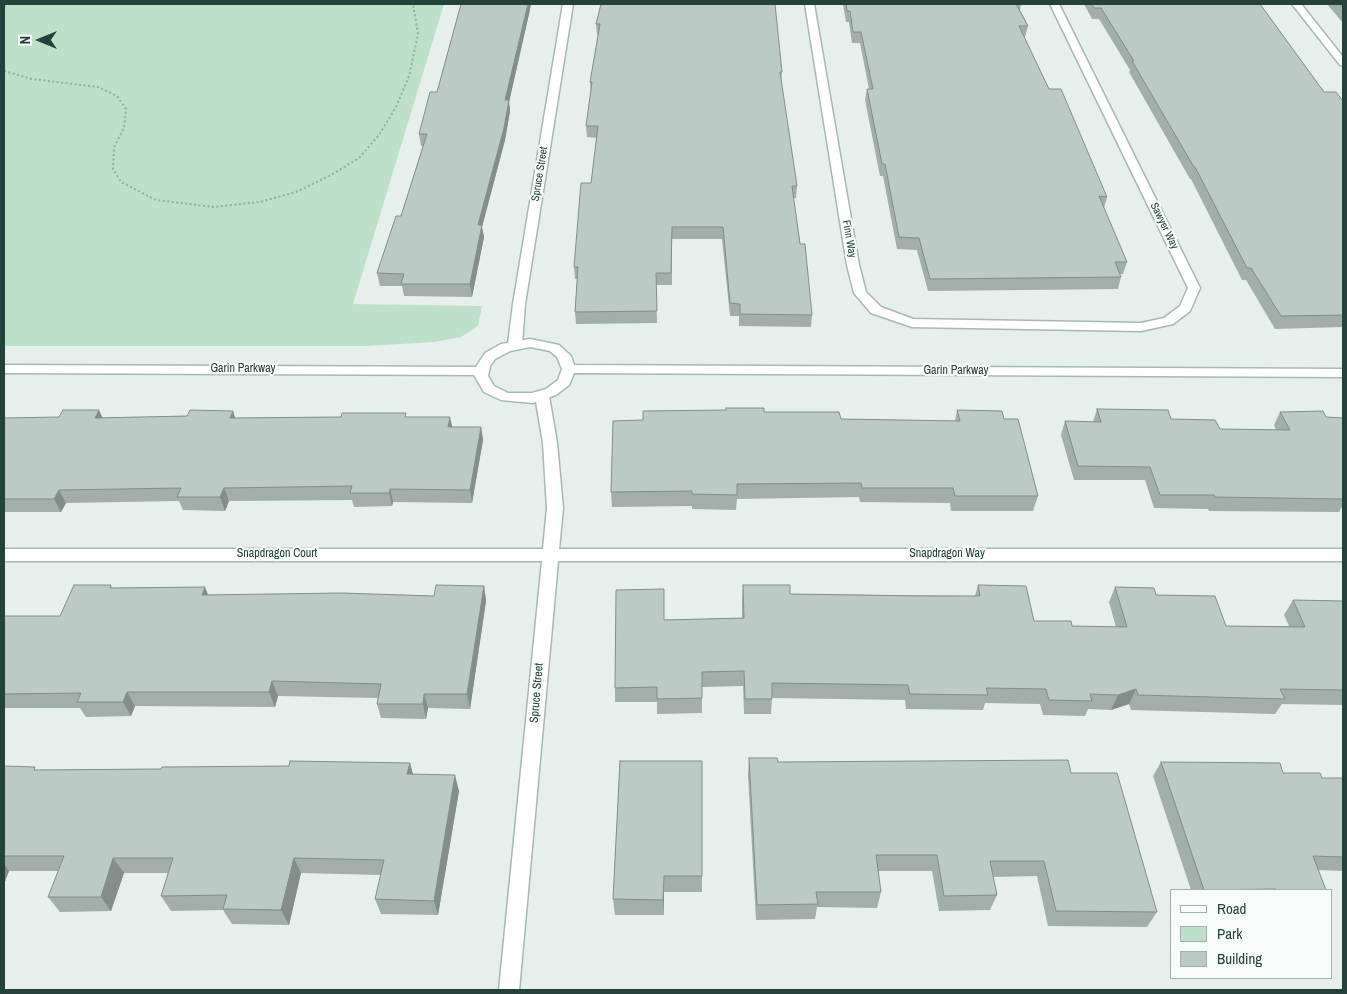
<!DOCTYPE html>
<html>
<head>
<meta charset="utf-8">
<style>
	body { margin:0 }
	#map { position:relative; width:1347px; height:994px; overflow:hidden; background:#e6efeb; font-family:"Archivo Narrow",sans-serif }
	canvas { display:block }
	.frame { position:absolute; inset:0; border:5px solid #24423a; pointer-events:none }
	.legend { position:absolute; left:1170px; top:889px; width:162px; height:90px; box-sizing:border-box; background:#f7fbf9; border:1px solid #a3b1ad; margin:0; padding:6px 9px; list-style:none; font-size:15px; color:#24423a }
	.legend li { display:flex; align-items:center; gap:10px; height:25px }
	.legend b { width:25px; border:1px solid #a3b1ad }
	.north { position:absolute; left:15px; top:15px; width:50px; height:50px; -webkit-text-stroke:4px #f7fbf9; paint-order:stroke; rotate:270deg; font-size:14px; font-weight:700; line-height:20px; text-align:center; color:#24423a }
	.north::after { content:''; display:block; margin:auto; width:18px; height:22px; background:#24423a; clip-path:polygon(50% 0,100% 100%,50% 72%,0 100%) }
</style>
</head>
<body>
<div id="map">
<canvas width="1347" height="994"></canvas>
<div class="frame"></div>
<ul class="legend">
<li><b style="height:6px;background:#fff"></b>Road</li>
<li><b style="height:14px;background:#bfe0c8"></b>Park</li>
<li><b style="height:14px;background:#bbcac4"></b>Building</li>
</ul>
<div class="north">N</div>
</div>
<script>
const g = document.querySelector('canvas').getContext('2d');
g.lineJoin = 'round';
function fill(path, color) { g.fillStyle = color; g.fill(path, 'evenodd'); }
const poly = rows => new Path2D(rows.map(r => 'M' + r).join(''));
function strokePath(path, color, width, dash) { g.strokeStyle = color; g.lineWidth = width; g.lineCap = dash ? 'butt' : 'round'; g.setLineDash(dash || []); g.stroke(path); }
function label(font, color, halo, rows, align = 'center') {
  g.font = font + ' "Archivo Narrow",sans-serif'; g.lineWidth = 4.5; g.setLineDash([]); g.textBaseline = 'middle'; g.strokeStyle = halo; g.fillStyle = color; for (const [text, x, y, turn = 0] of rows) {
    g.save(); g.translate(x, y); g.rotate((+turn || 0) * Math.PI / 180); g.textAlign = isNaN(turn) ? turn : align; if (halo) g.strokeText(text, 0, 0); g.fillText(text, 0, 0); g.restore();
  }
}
fill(poly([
	[4,4,444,4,353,304,482,306,478,326,461,337,434,342,367,346,4,346]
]), '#bfe0c8');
const street = poly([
	[563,4,573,4,525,304,522,344,515,348,508,344,513,304,563,4],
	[805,4,814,4,859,265,866,292,881,307,913,319,1141,323,1164,318,1180,306,1188,288,1050,4,1059,4,1200,288,1190,311,1173,324,1141,331,912,327,871,313,854,293,847,265,805,4],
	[1292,4,1301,4,1343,57,1343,66,1340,65,1292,4],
	[542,391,547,393,549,396,557,443,563,508,559,549,1343,549,1343,561,558,561,519,990,499,990,542,561,4,561,4,549,543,549,547,508,543,443,535,396,537,393,542,391]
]);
const secondary = poly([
	[530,339,559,345,571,356,574,365,1343,369,1343,377,574,373,569,385,556,395,533,403,501,400,484,392,474,375,4,373,4,365,476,367,485,353,501,344,530,339],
	[530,347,550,351,557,357,562,369,558,380,546,389,532,393,508,393,494,386,488,376,490,366,495,359,510,351,530,347]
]);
strokePath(street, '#a8b8b2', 3);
strokePath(secondary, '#a4bbb3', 3);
strokePath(poly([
	[4,7,9,4],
	[4,71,32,79,98,87,117,96,126,109,124,128,114,147,113,169,121,182,156,200,214,207,260,202,296,192,331,175,359,158,379,135,396,107,409,76,418,34,413,4]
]), '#86b3a5', 2, [2, 2.5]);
fill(street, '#fff');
fill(secondary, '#fff');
fill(poly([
	[461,4,531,4,529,14,509,102,510,111,505,140,482,227,484,237,472,297,404,296,402,286,380,286,377,273,401,216,423,146,421,146,419,134,437,92],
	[601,4,782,72,781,82,797,186,796,198,793,198,812,315,811,327,739,326,739,316,730,316,722,239,672,239,672,285,656,285,657,323,576,324,575,312,577,279,575,279,574,267,591,183,597,138,587,137,586,126,591,92,590,82,598,35,597,35,596,24],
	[843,4,1021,4,1020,10,1028,26,1025,37,1024,37,1049,89,1107,197,1104,208,1127,262,1123,274,1120,274,1121,277,1118,289,928,291,917,250,897,249,883,176,880,176,865,100,867,89,869,89,860,43,852,43,849,22,846,22],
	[1084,4,1260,4,1324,92,1343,101,1343,327,1275,329,1246,280,1242,280,1191,179,1190,179,1129,72,1130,70,1099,19,1092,19],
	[1327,4,1343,4,1343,23],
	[1097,409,1171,419,1220,429,1276,430,1274,425,1280,412,1326,417,1343,418,1343,505,1339,512,1209,511,1208,509,1154,508,1145,480,1074,480,1061,435,1065,421,1093,422],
	[957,410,1004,419,1038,496,1033,511,951,511,950,503,860,502,859,497,737,499,736,510,692,509,692,506,612,507,611,492,643,420,764,412,841,419,955,421],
	[233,411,235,418,407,417,452,427,481,427,483,440,472,503,393,502,392,506,354,507,352,500,229,501,225,511,183,510,179,501,66,503,61,512,4,512,4,418,103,418,187,416],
	[111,585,112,588,208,595,434,596,484,586,486,601,470,709,428,708,426,719,381,718,377,704,378,698,278,696,275,707,135,706,131,716,86,717,80,708,4,708,4,616,60,616],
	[743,585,790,594,975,596,978,585,1034,621,1072,626,1116,627,1109,602,1115,587,1156,595,1226,626,1289,626,1284,615,1293,600,1343,601,1343,705,1282,704,1275,714,1131,710,1129,704,1111,710,1088,709,1085,716,1043,715,1040,704,985,703,983,710,906,709,905,700,772,698,771,714,744,714,743,686,702,687,702,713,657,714,657,702,615,702,615,688,664,620,742,618,742,600],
	[749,758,778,762,1071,773,1157,912,1147,927,1048,926,1037,876,993,877,997,895,990,910,939,911,932,871,878,871,881,892,877,908,817,907,815,919,756,920,748,775],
	[620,761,702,876,702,892,664,892,664,915,615,915,613,899],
	[1161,762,1283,773,1322,778,1343,778,1343,871,1318,870,1326,890,1191,890,1153,776],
	[410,763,413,774,459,791,438,915,381,914,375,899,381,875,301,873,289,925,232,924,223,910,171,911,161,896,168,873,124,873,111,911,60,912,48,897,58,871,9,871,4,884,4,766,37,770,161,769]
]), '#a1aea9');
fill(poly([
	[528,4,531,4,529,14,509,102,510,111,505,140,482,227,484,237,472,297,470,284,478,225,505,100],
	[99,410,105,423,95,418],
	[233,411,237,424,230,418],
	[450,417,453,430,448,427],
	[481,427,483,440,472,503,470,490],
	[224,488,229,501,225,511,220,497],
	[390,489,393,502,392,506,389,493],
	[59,490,66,503,61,512,54,499],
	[484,586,486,601,470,709,467,694],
	[205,587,211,602,202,595],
	[272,681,278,696,275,707,269,692],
	[1136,689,1129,704,1111,710,1118,695],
	[127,692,135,706,131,716,123,702],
	[424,694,428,708,426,719,423,704],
	[410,763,414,779,407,774],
	[455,775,459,791,438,915,434,901],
	[113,858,124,873,111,911,101,897],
	[294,858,301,873,289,925,281,910],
	[4,864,9,871,4,884],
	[664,876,664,915,663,900]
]), '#838d89');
const building = poly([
	[461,4,528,4,505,100,509,100,504,128,478,225,482,225,470,284,401,284,404,274,377,273,396,216,401,216,427,134,419,134,430,92,437,92,461,4],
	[601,4,775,4,782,72,780,72,797,186,792,186,800,244,805,244,812,315,740,314,740,304,730,303,723,227,672,227,671,273,656,273,657,311,575,312,578,267,574,267,581,183,591,183,598,126,586,126,592,82,590,82,600,24,596,24,601,4],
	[846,4,1016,4,1028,26,1019,26,1049,89,1061,89,1107,197,1099,196,1127,262,1115,262,1121,277,930,279,919,238,899,237,885,164,882,164,867,89,873,89,861,32,853,32,850,11,847,11,846,4],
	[1092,4,1260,4,1324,92,1336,92,1343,101,1343,315,1281,316,1251,268,1247,268,1195,167,1194,167,1132,61,1134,61,1101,8,1094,8,1092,4],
	[1339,4,1343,4,1343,8,1339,4],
	[726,408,764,408,764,412,839,412,841,419,960,421,957,410,1002,411,1004,419,1018,419,1038,496,955,496,953,488,862,488,861,483,737,484,737,495,692,494,692,491,611,492,613,421,643,420,643,411,726,410,726,408],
	[1097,409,1168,410,1171,419,1215,420,1220,429,1290,430,1280,412,1323,411,1326,417,1343,418,1343,490,1342,490,1343,493,1343,499,1215,497,1214,495,1160,495,1150,467,1078,466,1065,421,1101,422,1097,409],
	[63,410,99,410,95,418,187,416,190,410,233,411,230,418,341,417,342,413,406,413,405,417,450,417,448,427,481,427,470,490,390,489,389,493,350,493,352,486,224,488,220,497,177,497,181,488,59,490,54,499,4,499,4,418,59,417,63,410],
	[74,585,111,585,110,588,205,587,202,595,341,593,434,596,436,585,484,586,467,694,424,694,423,704,377,704,381,684,272,681,269,692,127,692,123,702,77,702,81,693,4,694,4,616,60,616,74,585],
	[743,585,790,585,790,594,924,596,980,596,978,585,1026,586,1034,621,1071,621,1072,626,1127,627,1115,587,1154,588,1156,595,1215,596,1226,626,1305,627,1293,600,1343,601,1343,690,1280,689,1285,699,1138,695,1136,689,1118,695,1090,694,1092,701,1049,700,1046,689,986,688,988,695,910,694,908,685,772,683,772,699,745,699,744,671,702,672,702,698,657,699,657,687,615,688,616,590,664,589,664,620,744,618,743,585],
	[749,758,777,758,778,762,1068,760,1071,773,1117,773,1157,912,1056,911,1044,861,990,861,997,895,944,896,937,855,876,855,881,892,816,892,818,904,757,905,749,758],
	[290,761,410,763,407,774,455,775,434,901,375,899,384,860,294,858,281,910,223,909,227,895,161,896,173,858,113,858,101,897,48,897,64,856,4,856,4,766,35,767,34,770,161,769,162,767,289,766,290,761],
	[620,761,702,761,702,876,664,876,663,900,613,899,620,761],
	[1161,762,1280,763,1283,773,1320,773,1322,778,1343,778,1343,857,1313,856,1326,890,1276,890,1276,889,1204,890,1161,762]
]);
fill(building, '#bbcac4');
strokePath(building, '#838d89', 1);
label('11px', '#24423a', '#f7fbf9', [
	["Spruce Street",540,174,-81],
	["Sawyer Way",1164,226,64],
	["Finn Way",849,239,80]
]);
label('12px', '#24423a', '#f7fbf9', [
	["Garin Parkway",243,369],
	["Garin Parkway",956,371],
	["Snapdragon Court",277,554],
	["Snapdragon Way",947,554],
	["Spruce Street",537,693,-85]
]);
</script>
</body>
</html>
